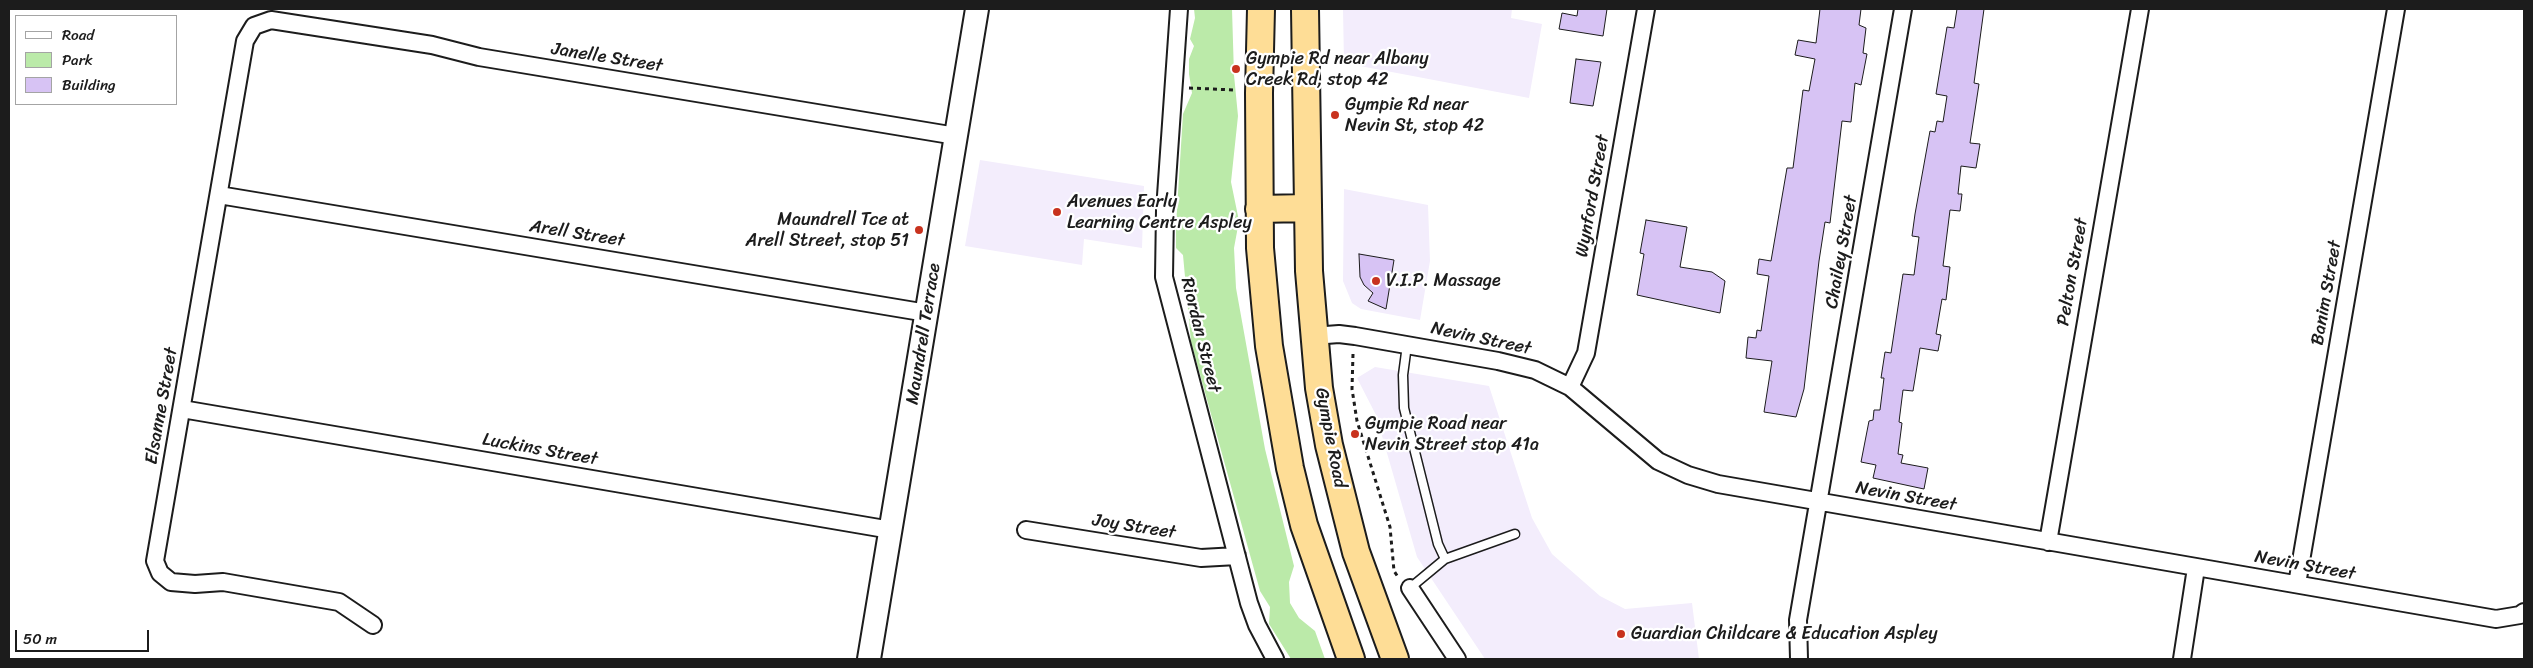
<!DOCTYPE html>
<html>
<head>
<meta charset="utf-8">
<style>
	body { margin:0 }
	#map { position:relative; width:2533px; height:668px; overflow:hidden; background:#fff; font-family:Sriracha,sans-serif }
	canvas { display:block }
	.frame { position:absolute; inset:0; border:10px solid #1c1c1c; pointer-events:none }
	.legend { position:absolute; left:15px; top:15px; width:162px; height:90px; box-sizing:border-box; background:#fff; border:1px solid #a4a4a4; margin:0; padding:6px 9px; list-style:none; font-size:15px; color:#1c1c1c }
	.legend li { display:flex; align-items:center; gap:10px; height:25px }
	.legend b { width:25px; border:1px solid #a4a4a4 }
	.scale { position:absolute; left:15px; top:630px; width:134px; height:22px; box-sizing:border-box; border:2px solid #1c1c1c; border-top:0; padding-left:6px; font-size:15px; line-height:18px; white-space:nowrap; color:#1c1c1c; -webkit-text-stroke:4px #fff; paint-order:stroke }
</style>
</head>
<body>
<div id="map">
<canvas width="2533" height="668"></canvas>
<div class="frame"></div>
<ul class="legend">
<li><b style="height:6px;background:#fff"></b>Road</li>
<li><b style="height:14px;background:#bbeaa9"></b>Park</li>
<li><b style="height:14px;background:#d7c3f4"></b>Building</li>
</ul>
<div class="scale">50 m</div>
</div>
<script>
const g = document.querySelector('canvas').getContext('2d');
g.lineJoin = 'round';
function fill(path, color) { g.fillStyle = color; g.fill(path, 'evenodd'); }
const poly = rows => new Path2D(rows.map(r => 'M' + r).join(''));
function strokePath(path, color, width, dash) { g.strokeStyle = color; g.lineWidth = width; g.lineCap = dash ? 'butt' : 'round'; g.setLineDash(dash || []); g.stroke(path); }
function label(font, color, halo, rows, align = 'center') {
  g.font = font + ' Sriracha,sans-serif'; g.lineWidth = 4.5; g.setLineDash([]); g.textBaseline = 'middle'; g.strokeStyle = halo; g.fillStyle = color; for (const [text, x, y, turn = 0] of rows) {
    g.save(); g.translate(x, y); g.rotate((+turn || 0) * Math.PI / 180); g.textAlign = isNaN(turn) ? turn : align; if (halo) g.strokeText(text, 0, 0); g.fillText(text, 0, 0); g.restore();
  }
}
fill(poly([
	[1343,9,1512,9,1511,18,1542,24,1529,98,1344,63],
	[980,160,1144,186,1142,248,1084,239,1082,265,965,246],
	[1344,189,1428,205,1430,261,1420,320,1361,309,1352,303,1343,281],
	[1375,367,1489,386,1532,518,1552,554,1600,596,1625,609,1692,603,1699,659,1485,659,1417,557,1376,415,1357,378]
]), '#f3edfc');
fill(poly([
	[1194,9,1232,9,1234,75,1238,116,1231,182,1239,221,1234,248,1236,288,1265,449,1294,566,1289,582,1290,603,1299,618,1315,631,1325,659,1291,659,1269,624,1270,607,1260,591,1191,342,1183,255,1176,248,1176,225,1183,114,1192,93,1189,74,1189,59,1194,46,1190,39,1195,18]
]), '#bbeaa9');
const building = poly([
	[1578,9,1607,9,1603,36,1559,29,1562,13,1577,16,1578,9],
	[1820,9,1861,9,1859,25,1866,28,1863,53,1867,54,1861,85,1855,83,1851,122,1842,121,1830,223,1825,222,1819,261,1804,389,1796,417,1764,412,1772,361,1746,358,1748,337,1756,338,1757,330,1761,331,1769,276,1757,274,1759,259,1771,261,1787,168,1793,168,1803,90,1809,91,1815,59,1795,55,1798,40,1816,43,1820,9],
	[1957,9,1984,9,1974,83,1979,84,1970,143,1980,144,1976,168,1961,166,1958,194,1962,194,1960,211,1950,210,1943,266,1950,267,1946,300,1942,299,1936,334,1941,335,1938,351,1920,348,1913,391,1903,390,1899,422,1902,423,1898,454,1903,455,1901,463,1928,468,1924,489,1873,478,1876,465,1861,462,1869,421,1873,420,1874,410,1880,410,1884,378,1881,378,1885,352,1891,353,1903,274,1914,275,1919,237,1912,236,1915,214,1930,131,1935,132,1937,121,1943,122,1947,96,1936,94,1947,27,1954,28,1957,9],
	[1576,59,1601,62,1593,106,1570,103,1576,59],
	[1646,220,1687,227,1680,267,1712,272,1725,281,1720,313,1637,295,1644,254,1640,253,1646,220],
	[1359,254,1394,260,1386,309,1368,301,1373,293,1364,285,1360,277,1359,254]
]);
fill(building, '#d7c3f4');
strokePath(building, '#1c1c1c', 1);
const service = poly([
	[1407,345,1403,375,1404,408,1438,544,1445,559],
	[1410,588,1445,559,1515,534]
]);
const minor = poly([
	[1179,9,1165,210,1164,277,1249,603,1257,625,1275,659],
	[219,195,927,313],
	[1313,336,1339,334,1355,336,1498,361,1535,370,1570,387,1658,461,1688,475,1718,484,2496,619,2520,615,2524,612],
	[1570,387,1586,353,1646,9],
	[182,409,891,530],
	[1026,530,1201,558,1237,556],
	[2048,542,2140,9],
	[2297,584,2396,9],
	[1410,588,1457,659],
	[373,625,339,602,223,582,195,584,171,582,160,573,155,561,245,41,254,26,271,20,432,45,479,57,956,136],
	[1799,659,1798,620,1903,9],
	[2182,659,2196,568]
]);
const secondary = poly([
	[869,659,977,9]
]);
const trunk = poly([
	[1261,9,1259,93,1260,248,1269,346,1290,468,1304,525,1351,659],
	[1305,9,1309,271,1319,388,1329,445,1356,552,1395,659],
	[1259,209,1307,208]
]);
strokePath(service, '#1c1c1c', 11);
strokePath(minor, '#1c1c1c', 20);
strokePath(secondary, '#1c1c1c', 26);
strokePath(trunk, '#1c1c1c', 30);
strokePath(poly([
	[1189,88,1235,90],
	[1353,354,1352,389,1357,421,1390,527,1394,571,1398,577]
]), '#1c1c1c', 3, [4, 4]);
strokePath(service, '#fff', 8);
strokePath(minor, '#fff', 16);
strokePath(secondary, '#fff', 22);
strokePath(trunk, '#fedd96', 26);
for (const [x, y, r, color] of [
	[1236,69,5,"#c8321e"],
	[1335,115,5,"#c8321e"],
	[1057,212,5,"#c8321e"],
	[919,230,5,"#c8321e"],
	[1376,281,5,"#c8321e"],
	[1355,434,5,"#c8321e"],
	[1621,634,5,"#c8321e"]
]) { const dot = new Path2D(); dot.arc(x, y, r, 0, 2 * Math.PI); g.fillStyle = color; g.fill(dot); strokePath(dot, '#fff', 2); }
label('18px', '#1c1c1c', '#fff', [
	["Janelle Street",607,58,9],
	["Wynford Street",1593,196,-80],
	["Arell Street",577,234,9],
	["Chailey Street",1842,252,-80],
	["Pelton Street",2073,272,-80],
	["Banim Street",2327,293,-80],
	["Maundrell Terrace",924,334,-81],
	["Riordan Street",1200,335,76],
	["Nevin Street",1481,339,12],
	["Elsanne Street",162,406,-80],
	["Gympie Road",1330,438,79],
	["Luckins Street",540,450,10],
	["Nevin Street",1906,497,10],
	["Joy Street",1134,527,9],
	["Nevin Street",2305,566,10]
]);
label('18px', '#1c1c1c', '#fff', [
	["Gympie Rd near Albany",1246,59],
	["Creek Rd, stop 42",1246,80],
	["Gympie Rd near",1345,105],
	["Nevin St, stop 42",1345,126],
	["Avenues Early",1067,202],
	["Learning Centre Aspley",1067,223],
	["Maundrell Tce at",909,220,"right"],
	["Arell Street, stop 51",909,241,"right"],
	["V.I.P. Massage",1386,281],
	["Gympie Road near",1365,424],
	["Nevin Street stop 41a",1365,445],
	["Guardian Childcare & Education Aspley",1631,634]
], 'left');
</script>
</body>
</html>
